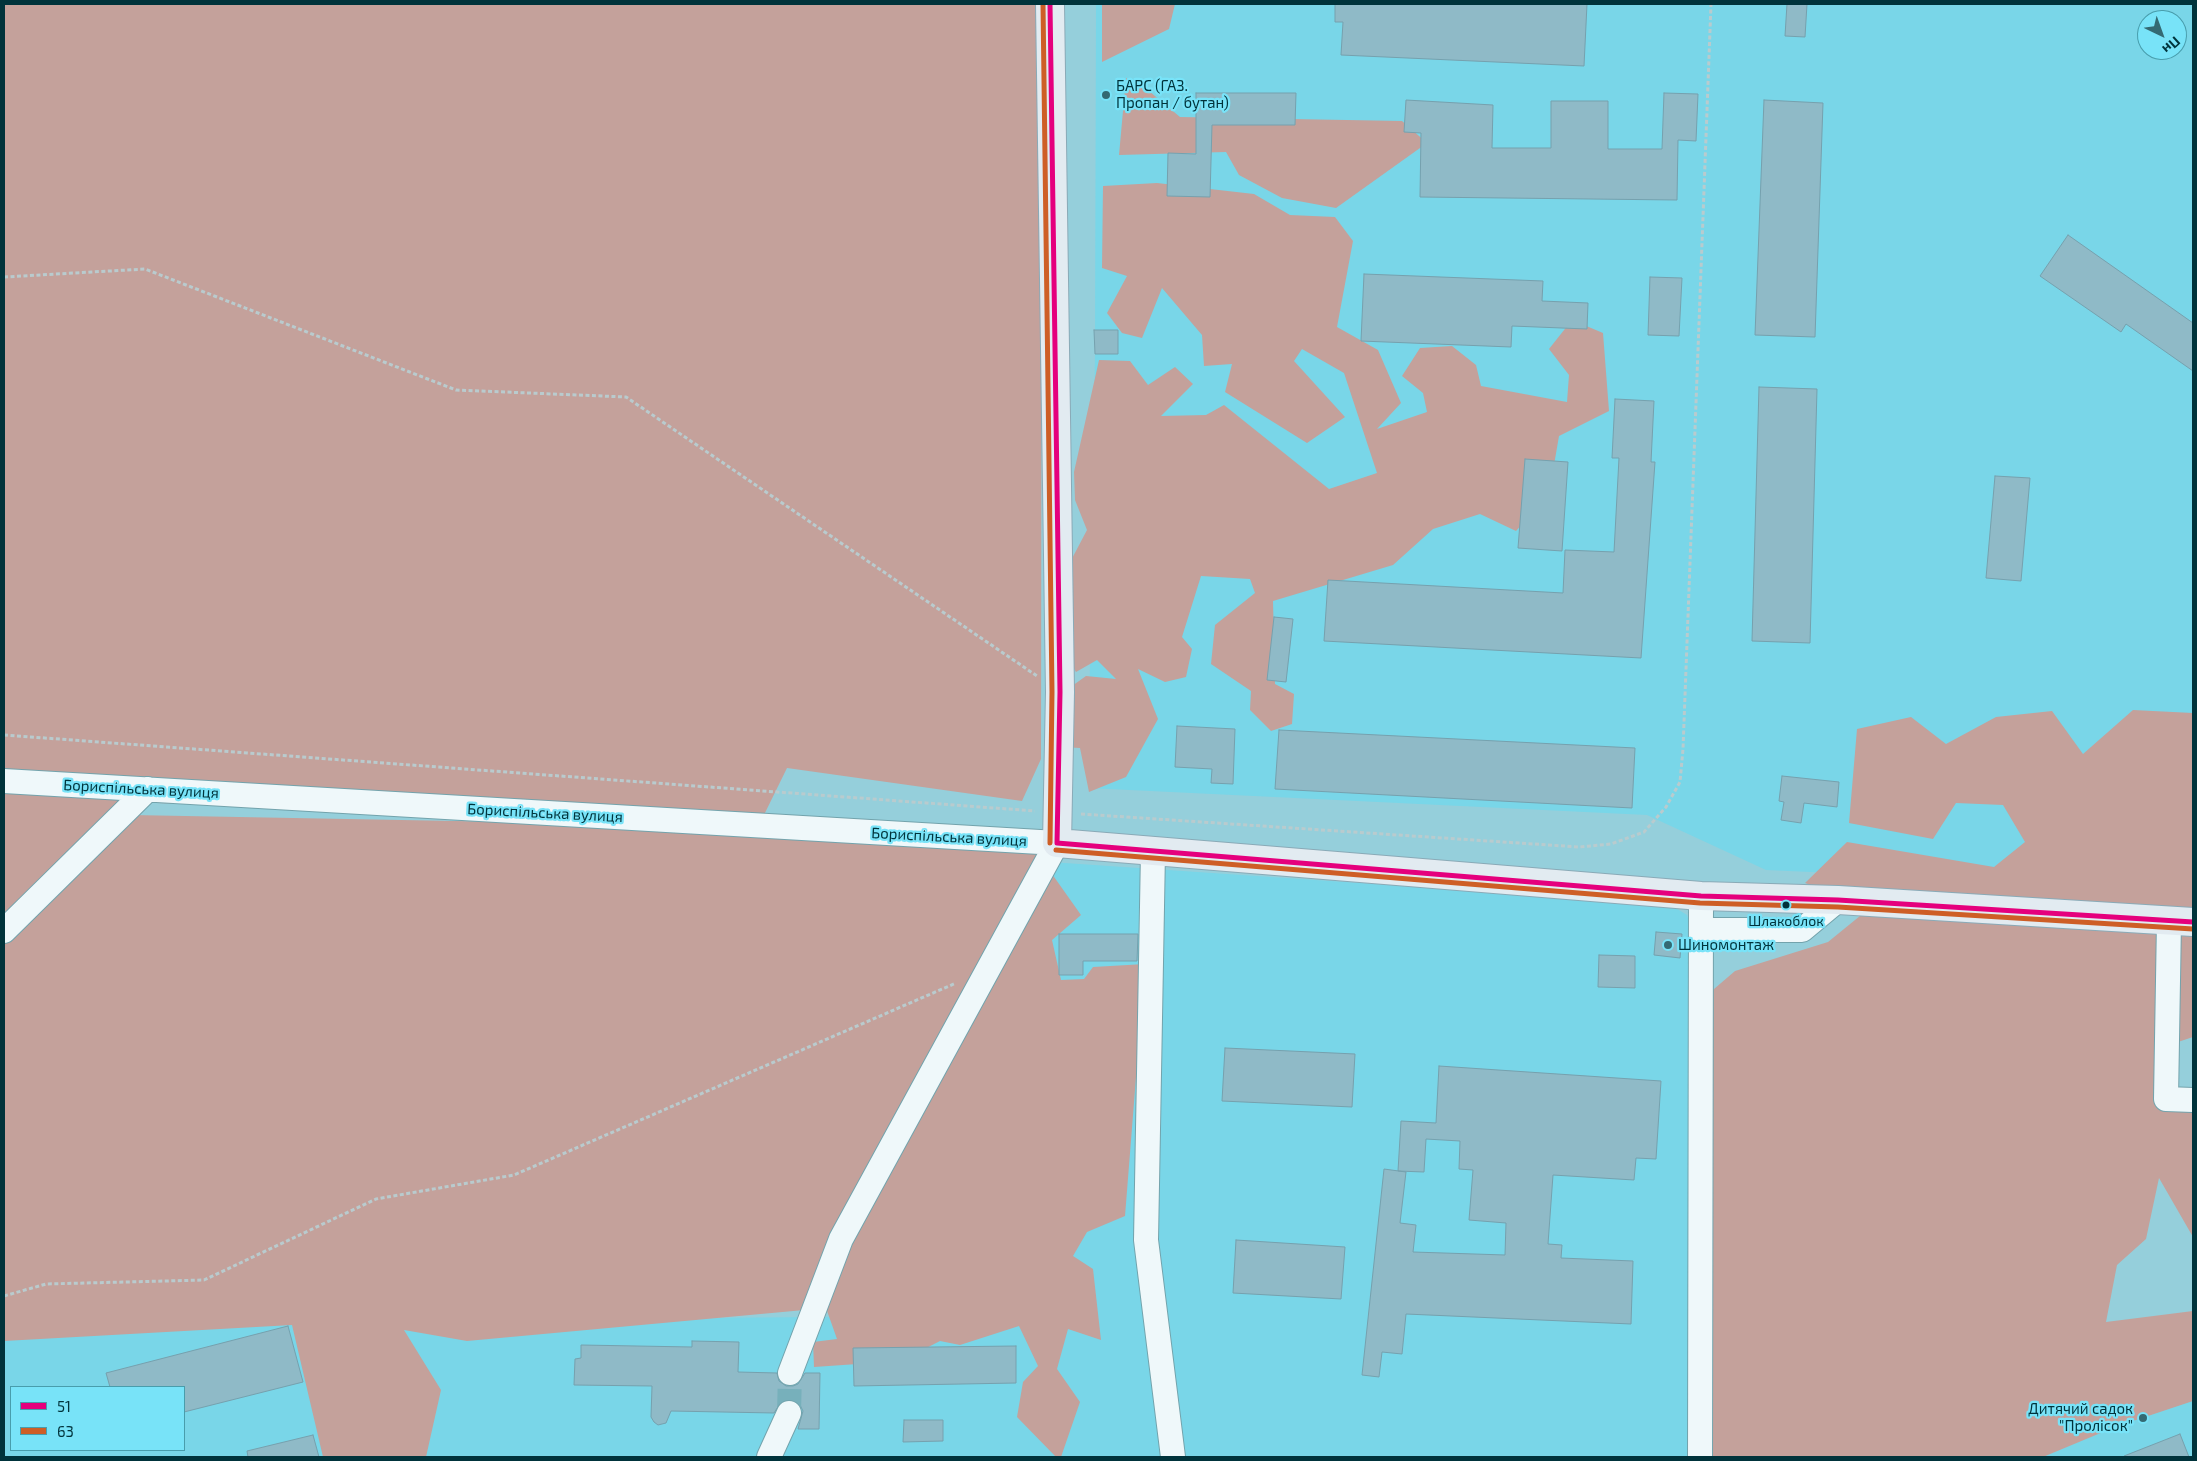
<!DOCTYPE html>
<html>
<head>
<meta charset="utf-8">
<style>
	body { margin:0 }
	#map { position:relative; width:2197px; height:1461px; overflow:hidden; background:#95cfdb; font-family:"Exo 2",sans-serif }
	canvas { display:block }
	.frame { position:absolute; inset:0; border:5px solid #00333b; pointer-events:none }
	.legend { position:absolute; left:10px; top:1386px; width:175px; height:65px; box-sizing:border-box; background:#78e3f8; border:1px solid #489dac; margin:0; padding:6px 9px; list-style:none; font-size:15px; color:#00333b }
	.legend li { display:flex; align-items:center; gap:10px; height:25px }
	.legend b { width:25px; border:1px solid #489dac }
	.north { position:absolute; left:2137px; top:10px; width:50px; height:50px; box-sizing:border-box; background:#78e3f8; border:1px solid #489dac; border-radius:50%; rotate:138deg; font-size:14px; font-weight:700; line-height:20px; text-align:center; color:#00333b }
	.north::after { content:''; display:block; margin:auto; width:18px; height:22px; background:#346a73; clip-path:polygon(50% 0,100% 100%,50% 72%,0 100%) }
</style>
</head>
<body>
<div id="map">
<canvas width="2197" height="1461"></canvas>
<div class="frame"></div>
<ul class="legend">
<li><b style="height:6px;background:#e5007d"></b>51</li>
<li><b style="height:6px;background:#ce5e26"></b>63</li>
</ul>
<div class="north">Пн</div>
</div>
<script>
const g = document.querySelector('canvas').getContext('2d');
g.lineJoin = 'round';
function fill(path, color) { g.fillStyle = color; g.fill(path, 'evenodd'); }
const poly = rows => new Path2D(rows.map(r => 'M' + r).join(''));
function strokePath(path, color, width, dash) { g.strokeStyle = color; g.lineWidth = width; g.lineCap = dash ? 'butt' : 'round'; g.setLineDash(dash || []); g.stroke(path); }
function label(font, color, halo, rows, align = 'center') {
  g.font = font + ' "Exo 2",sans-serif'; g.lineWidth = 4.5; g.setLineDash([]); g.textBaseline = 'middle'; g.strokeStyle = halo; g.fillStyle = color; for (const [text, x, y, turn = 0] of rows) {
    g.save(); g.translate(x, y); g.rotate((+turn || 0) * Math.PI / 180); g.textAlign = isNaN(turn) ? turn : align; if (halo) g.strokeText(text, 0, 0); g.fillText(text, 0, 0); g.restore();
  }
}
fill(poly([
	[1096,4,2193,4,2193,889,1766,870,1647,815,1088,788,1095,354],
	[2147,20,2177,20,2177,50,2147,50],
	[1050,862,1669,904,1687,915,1693,932,1690,1457,4,1457,4,1323,825,1317,1041,1297],
	[11,1387,184,1387,184,1450,11,1450],
	[2193,1379,2193,1457,1994,1457]
]), '#79d6e8');
fill(poly([
	[4,4,1042,4,1041,759,1022,801,787,768,762,819,118,802,4,916],
	[1102,4,1175,4,1169,29,1102,62],
	[1126,78,1143,86,1180,117,1402,121,1427,143,1336,208,1282,198,1239,175,1226,152,1119,155],
	[1157,183,1254,194,1290,215,1335,217,1353,241,1337,327,1378,350,1401,403,1377,429,1427,412,1423,393,1402,376,1420,348,1452,346,1476,365,1481,386,1567,402,1569,375,1549,349,1572,320,1603,333,1609,411,1559,436,1554,465,1533,512,1516,531,1480,514,1433,529,1393,565,1273,601,1275,684,1294,694,1292,724,1271,731,1250,710,1251,691,1211,664,1215,625,1255,593,1250,579,1201,576,1182,637,1192,649,1186,677,1165,682,1138,669,1158,719,1126,777,1089,792,1080,748,1062,747,1065,691,1086,676,1116,679,1097,660,1076,672,1065,654,1067,568,1087,530,1075,500,1074,472,1099,360,1130,361,1148,385,1175,367,1193,384,1161,416,1206,415,1224,405,1329,489,1377,473,1344,373,1302,349,1294,361,1345,417,1307,443,1225,392,1232,364,1204,366,1202,335,1162,288,1142,338,1122,333,1107,313,1127,276,1102,268,1103,186],
	[2133,710,2193,713,2193,1037,2157,1049,2161,1109,2193,1098,2193,1237,2159,1178,2146,1239,2117,1265,2106,1322,2193,1311,2193,1401,2115,1427,2043,1457,1706,1457,1707,995,1735,971,1828,942,1871,907,1805,883,1847,842,1994,867,2025,842,2003,805,1956,803,1933,839,1849,823,1857,729,1911,717,1946,744,1996,717,2052,711,2083,754],
	[131,815,617,824,1035,850,1081,915,1052,940,1061,980,1084,979,1093,967,1145,964,1125,1216,1087,1232,1073,1256,1093,1269,1101,1340,1068,1329,1057,1369,1080,1402,1061,1457,1056,1457,1017,1417,1023,1382,1038,1366,1019,1326,960,1345,940,1341,901,1361,814,1367,813,1342,837,1339,826,1308,467,1341,404,1330,441,1390,426,1457,323,1457,292,1325,4,1341,4,942]
]), '#c4a19b');
const building = poly([
	[1335,4,1587,4,1584,66,1341,55,1343,22,1335,22,1335,4],
	[1787,4,1807,4,1805,37,1785,36,1787,4],
	[1196,93,1296,93,1295,125,1212,125,1210,197,1167,196,1168,153,1196,154,1196,93],
	[1664,93,1698,94,1696,141,1678,140,1677,200,1420,197,1421,133,1404,132,1406,100,1493,105,1492,148,1551,148,1551,101,1608,101,1608,149,1662,149,1664,93],
	[1764,100,1823,103,1815,337,1755,335,1764,100],
	[2068,235,2193,323,2193,371,2126,324,2121,332,2040,276,2068,235],
	[1364,274,1543,281,1542,301,1588,303,1587,329,1512,326,1511,347,1361,341,1364,274],
	[1650,277,1682,278,1679,336,1648,335,1650,277],
	[1094,330,1118,330,1118,354,1095,354,1094,330],
	[1759,387,1817,389,1810,643,1752,641,1759,387],
	[1615,399,1654,401,1651,462,1655,462,1641,658,1324,641,1328,580,1563,593,1565,550,1614,552,1619,458,1612,458,1615,399],
	[1525,459,1568,462,1562,551,1518,548,1525,459],
	[1995,476,2030,478,2021,581,1986,578,1995,476],
	[1274,617,1293,619,1286,682,1267,680,1274,617],
	[1177,726,1235,729,1233,784,1211,783,1212,769,1175,767,1177,726],
	[1279,730,1635,748,1632,808,1275,789,1279,730],
	[1782,776,1839,782,1837,807,1804,803,1801,823,1781,820,1784,802,1779,801,1782,776],
	[1656,932,1682,934,1680,958,1654,955,1656,932],
	[1059,934,1138,934,1137,961,1083,961,1083,975,1059,975,1059,934],
	[1599,955,1635,956,1635,988,1598,987,1599,955],
	[1225,1048,1355,1054,1352,1107,1222,1101,1225,1048],
	[1439,1066,1661,1081,1656,1159,1636,1158,1634,1180,1553,1175,1548,1244,1562,1245,1561,1258,1633,1261,1631,1324,1406,1314,1402,1354,1382,1352,1379,1377,1362,1375,1384,1169,1406,1172,1400,1223,1416,1225,1413,1252,1505,1255,1506,1223,1469,1220,1473,1170,1459,1169,1460,1141,1426,1139,1424,1172,1398,1171,1401,1121,1436,1123,1439,1066],
	[1236,1240,1345,1247,1341,1299,1233,1293,1236,1240],
	[288,1326,303,1382,184,1412,184,1387,110,1387,106,1373,288,1326],
	[692,1341,739,1342,738,1372,777,1373,779,1381,786,1386,793,1386,798,1384,805,1373,820,1373,819,1429,798,1429,803,1411,800,1405,795,1401,788,1399,781,1402,774,1413,671,1411,666,1423,658,1425,654,1422,651,1417,652,1386,574,1385,575,1359,581,1358,581,1345,692,1347,692,1341],
	[1016,1346,1016,1383,854,1386,853,1348,1016,1346],
	[904,1420,943,1420,943,1441,903,1442,904,1420],
	[2180,1434,2189,1457,2124,1457,2124,1456,2180,1434],
	[313,1435,319,1457,248,1457,247,1451,313,1435]
]);
fill(building, '#8fbac7');
strokePath(building, '#76a1ae', 1);
strokePath(poly([
	[789,1413,790,1373]
]), '#77b0bb', 24, [24, 12]);
const minor = poly([
	[4,781,1057,843,841,1239,790,1373],
	[1153,851,1146,1240,1173,1457],
	[2169,921,2166,1099,2193,1100],
	[1701,930,1802,930,1838,900],
	[4,931,148,789],
	[769,1457,789,1413],
	[1700,1457,1701,896]
]);
const major = poly([
	[1050,4,1060,692,1057,843,1701,896,1838,900,2193,922]
]);
strokePath(minor, '#73a3ac', 26);
strokePath(major, '#8aaab7', 30);
strokePath(poly([
	[4,277,145,269,456,390,626,397,1037,676],
	[4,735,1035,811],
	[1081,814,1579,847,1611,844,1644,832,1666,807,1680,782,1683,749,1711,4],
	[4,1296,46,1284,204,1280,376,1199,514,1175,956,983]
]), '#b9cbce', 3, [4, 2.5]);
strokePath(minor, '#eff8fa', 24);
strokePath(major, '#e2ebf1', 28);
strokePath(poly([
	[1050,4,1060,692,1057,843],
	[1057,843,1701,896,1838,900,2193,922]
]), '#e5007d', 5);
strokePath(poly([
	[1043,4,1052,692,1050,843],
	[1056,850,1700,903,1838,907,2193,929]
]), '#ce5e26', 5);
for (const [x, y, r, color] of [
	[1106,95,5,"#346a73"],
	[1786,905,4.5,"#00333b"],
	[1668,945,5,"#346a73"],
	[2143,1418,5,"#346a73"]
]) { const dot = new Path2D(); dot.arc(x, y, r, 0, 2 * Math.PI); g.fillStyle = color; g.fill(dot); strokePath(dot, '#78e3f8', 2); }
label('14px', '#00333b', '#78e3f8', [
	["Шлакоблок",1786,921]
]);
label('15px', '#00333b', '#78e3f8', [
	["БАРС (ГАЗ.",1116,86],
	["Пропан / бутан)",1116,103],
	["Шиномонтаж",1678,945],
	["Дитячий садок",2133,1409,"right"],
	["\"Пролісок\"",2133,1426,"right"]
], 'left');
label('15px', '#00333b', '#78e3f8', [
	["Бориспільська вулиця",141,789,3],
	["Бориспільська вулиця",545,813,3],
	["Бориспільська вулиця",949,837,3]
]);
</script>
</body>
</html>
